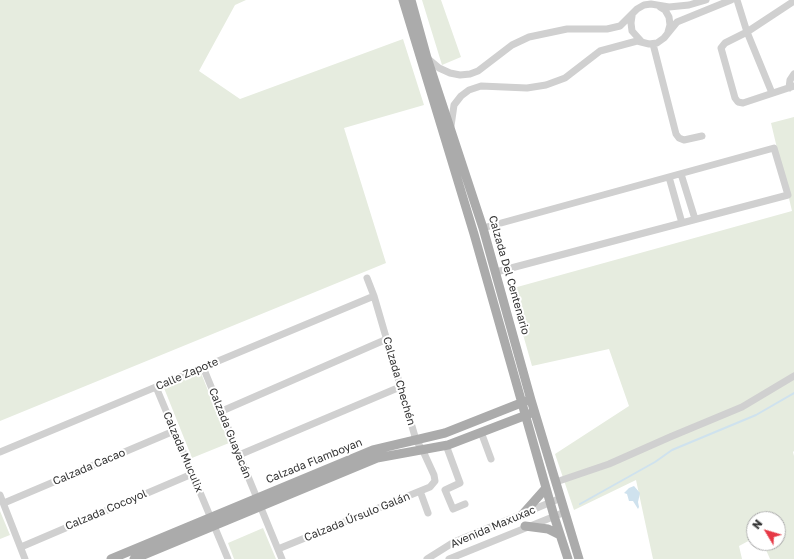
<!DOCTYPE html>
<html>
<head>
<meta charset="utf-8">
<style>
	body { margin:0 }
	#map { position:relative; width:794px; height:559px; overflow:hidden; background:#fff; font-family:"Golos Text",sans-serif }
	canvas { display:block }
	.north { position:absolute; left:746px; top:511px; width:40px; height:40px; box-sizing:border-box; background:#fff; border:1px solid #adadad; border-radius:50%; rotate:308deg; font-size:11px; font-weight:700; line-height:16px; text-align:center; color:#333 }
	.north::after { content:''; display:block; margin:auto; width:14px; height:18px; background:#e63946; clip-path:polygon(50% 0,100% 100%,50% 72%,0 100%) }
</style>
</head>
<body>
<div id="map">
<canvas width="794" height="559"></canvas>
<div class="north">N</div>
</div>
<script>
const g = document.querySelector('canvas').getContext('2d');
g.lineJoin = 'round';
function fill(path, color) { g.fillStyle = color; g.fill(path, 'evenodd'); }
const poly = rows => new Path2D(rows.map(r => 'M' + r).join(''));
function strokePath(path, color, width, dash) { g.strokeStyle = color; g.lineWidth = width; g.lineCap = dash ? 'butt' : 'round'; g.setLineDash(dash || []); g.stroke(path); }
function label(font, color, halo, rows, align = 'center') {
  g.font = font + ' "Golos Text",sans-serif'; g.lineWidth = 4; g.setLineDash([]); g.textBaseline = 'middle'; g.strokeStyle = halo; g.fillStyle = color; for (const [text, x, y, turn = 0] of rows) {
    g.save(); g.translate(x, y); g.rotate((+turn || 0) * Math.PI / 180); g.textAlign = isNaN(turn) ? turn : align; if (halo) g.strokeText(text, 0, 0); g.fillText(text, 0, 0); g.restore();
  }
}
fill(poly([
	[0,0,246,0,235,5,199,71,240,99,403,39,424,105,344,128,386,263,0,421],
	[422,0,441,0,461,57,442,65],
	[794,117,794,451,793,452,794,456,794,559,770,559,763,543,778,543,778,519,754,519,754,538,739,546,742,559,653,559,636,480,574,510,555,454,629,406,609,349,532,366,510,289,792,211,771,123],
	[201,373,229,443,192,458,164,388],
	[0,511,10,535,0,539],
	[263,528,276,559,234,559,228,543]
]), '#e6ecdf');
fill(poly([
	[634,486,640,493,638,502,639,507,638,509,633,501,629,501,627,494,624,493,629,488]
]), '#cfe2ee');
strokePath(poly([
	[580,504,655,462,672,450,756,415,794,393]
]), '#cfe2ee', 2);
strokePath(poly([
	[737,0,747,32,772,93],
	[794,1,747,32,725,43,721,48,735,98,738,102,743,103,794,86],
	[660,7,665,10,669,17,670,25,668,32],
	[632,16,631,23,632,31,641,41],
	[653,44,676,134,679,138,684,140,702,136],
	[427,58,439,68,450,73,460,75,470,74,478,71,512,45,529,37,567,29,607,29,620,26,637,9,644,5,651,4,669,7,689,5,706,0],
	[789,88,790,80,794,74],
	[451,126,454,105,461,96,469,90,481,86,527,88,546,85,565,78,600,51,637,41,649,44,657,43,664,38,677,22,731,0],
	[681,174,695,219],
	[669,177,682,223],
	[483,228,774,148,788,195,496,272],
	[203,367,282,559],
	[156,387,228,559],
	[222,411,387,339],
	[481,432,491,459],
	[446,445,460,483,445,490,453,509,465,504],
	[0,452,374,296],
	[239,455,400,387],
	[556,482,609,464,670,437,742,407,794,376],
	[420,491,428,513],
	[0,495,25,559],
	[4,503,174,431],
	[21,547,192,474],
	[278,549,430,487,435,481,434,475,423,451,416,440,374,296,367,278],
	[427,559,454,542,561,498],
	[449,559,565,512]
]), '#d0d0d0', 7);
strokePath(poly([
	[403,0,474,234,554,516,568,559],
	[411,0,427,58,483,228,531,400,579,559],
	[522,515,546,488],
	[525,526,548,529,560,535],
	[111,559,373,450,445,433,526,401],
	[134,559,377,458,448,445,529,414]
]), '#ababab', 9);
label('11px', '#333', '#fff', [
	["Calzada Del Centenario",509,275,74],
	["Calle Zapote",187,374,-23],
	["Calzada Chechén",399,381,74],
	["Calzada Guayacán",230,433,68],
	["Calzada Muculix",183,452,67],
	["Calzada Flamboyan",314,461,-22],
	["Calzada Cacao",89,467,-23],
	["Calzada Cocoyol",106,510,-23],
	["Calzada Úrsulo Galán",357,517,-22],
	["Avenida Maxuxac",493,527,-23]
]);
</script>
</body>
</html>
